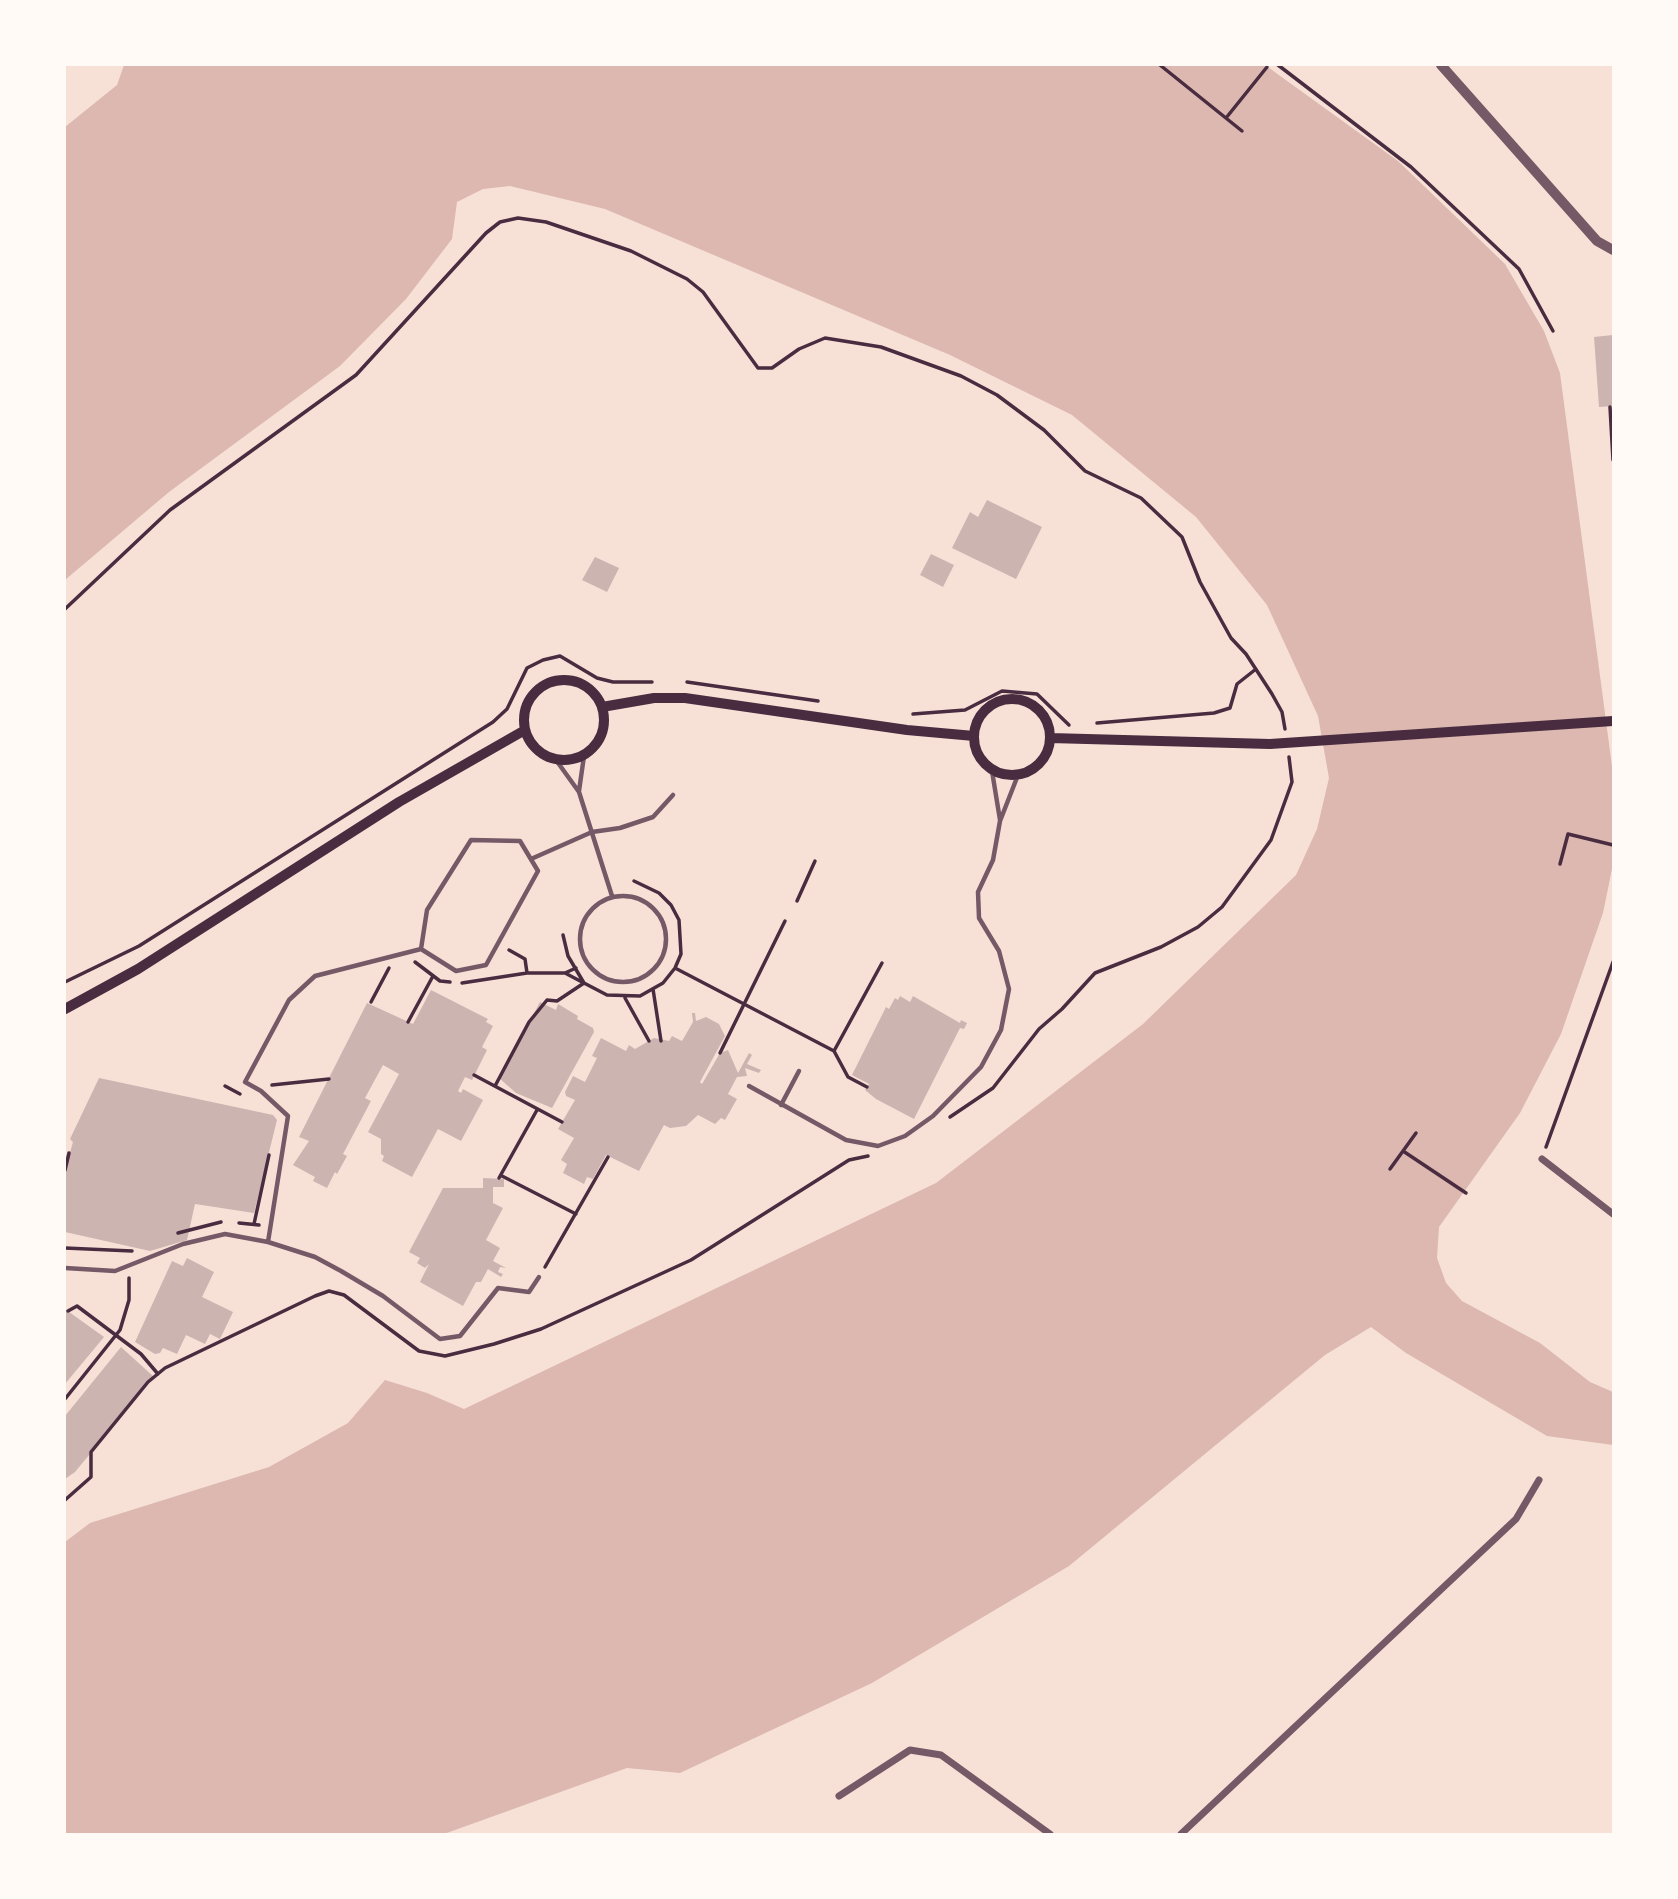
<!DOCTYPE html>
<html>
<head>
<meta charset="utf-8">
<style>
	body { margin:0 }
	#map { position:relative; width:1678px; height:1899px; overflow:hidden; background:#f7e1d7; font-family:"Open Sans",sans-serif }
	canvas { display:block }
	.frame { position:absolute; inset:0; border:66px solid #fffaf5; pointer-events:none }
</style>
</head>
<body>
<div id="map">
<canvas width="1678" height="1899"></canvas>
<div class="frame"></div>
</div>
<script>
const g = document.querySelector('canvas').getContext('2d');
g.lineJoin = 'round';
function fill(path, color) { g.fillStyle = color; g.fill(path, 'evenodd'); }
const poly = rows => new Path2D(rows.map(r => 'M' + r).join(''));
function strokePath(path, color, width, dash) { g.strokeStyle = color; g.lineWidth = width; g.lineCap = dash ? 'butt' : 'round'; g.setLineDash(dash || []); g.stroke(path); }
fill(poly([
	[124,65,1265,65,1398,161,1505,264,1544,331,1560,373,1613,774,1613,864,1603,913,1561,1034,1520,1113,1439,1227,1437,1258,1446,1283,1462,1301,1540,1343,1590,1382,1613,1392,1613,1445,1547,1436,1406,1353,1371,1327,1325,1355,1069,1566,872,1683,680,1773,627,1768,444,1834,65,1834,65,1542,90,1523,269,1467,348,1423,385,1380,427,1393,464,1409,936,1183,1143,1024,1296,875,1317,829,1329,778,1318,716,1267,605,1196,517,1072,415,950,355,605,209,510,186,483,189,457,202,452,239,406,299,340,366,169,492,65,580,65,127,117,85]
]), '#dcb8b0');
fill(poly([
	[1613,335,1613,406,1599,407,1594,337],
	[987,500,1042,527,1016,579,952,548,970,512,978,517],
	[931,554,954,565,943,587,920,575],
	[595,557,619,568,607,592,582,580],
	[431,990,488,1019,486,1022,493,1026,482,1047,487,1050,472,1080,465,1077,458,1091,461,1093,463,1089,483,1100,461,1141,438,1129,412,1177,382,1161,384,1156,381,1154,381,1139,368,1132,399,1074,383,1065,365,1098,371,1101,343,1154,347,1156,337,1174,335,1172,327,1188,313,1181,315,1177,293,1165,309,1141,299,1137,367,1003,413,1024],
	[900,996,910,1002,913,996,960,1023,961,1020,967,1023,964,1029,960,1028,914,1119,876,1099,865,1090,869,1084,852,1075,886,1007,889,1009,895,998,898,1000],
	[540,1002,556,1010,558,1004,578,1016,577,1019,593,1028,594,1032,552,1108,516,1093,499,1078],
	[692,1013,695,1013,696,1021,706,1017,719,1024,725,1036,700,1082,702,1084,720,1053,728,1050,738,1073,749,1053,752,1055,747,1064,761,1070,759,1073,745,1068,747,1076,737,1077,728,1094,737,1099,725,1120,721,1118,715,1124,698,1115,686,1126,670,1128,664,1125,639,1171,606,1155,593,1179,587,1177,584,1184,563,1173,567,1164,561,1160,574,1138,558,1129,575,1100,566,1096,565,1092,573,1076,585,1082,597,1058,592,1056,601,1038,626,1051,629,1045,635,1049,654,1038,669,1041,672,1036,682,1041,693,1022],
	[99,1078,273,1115,277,1120,254,1213,195,1204,187,1240,150,1251,65,1232,65,1170,73,1142,70,1139],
	[483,1178,504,1179,504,1187,493,1187,493,1203,503,1208,486,1240,500,1248,493,1261,506,1268,500,1267,498,1272,503,1274,501,1277,488,1269,481,1282,476,1282,463,1306,420,1282,429,1264,425,1268,417,1263,420,1258,409,1252,443,1188,483,1188],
	[187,1258,214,1272,202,1297,233,1312,220,1339,210,1334,205,1344,186,1335,177,1354,163,1348,160,1353,155,1354,135,1342,172,1261,183,1266],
	[65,1309,104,1337,65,1384],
	[121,1347,154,1377,75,1472,65,1479,65,1416]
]), '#ccb4b1');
strokePath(poly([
	[1160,65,1242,131],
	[1278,65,1411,167,1519,269,1553,331],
	[1226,118,1267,67],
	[1610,407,1613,460],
	[65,609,170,510,356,375,486,233,500,222,518,218,546,222,631,251,687,279,703,292,758,368,772,368,799,349,825,338,881,347,961,376,997,395,1044,430,1085,471,1141,498,1182,537,1200,582,1231,638,1246,654,1272,694,1282,712,1285,729],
	[687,682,818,701],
	[913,714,965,710,1002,691,1037,694,1069,725],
	[1097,723,1214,713,1230,708,1237,684,1256,669],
	[1560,864,1568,834,1613,845],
	[797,901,815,861],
	[563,935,568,956,584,983,607,995,640,996,663,983,675,968,681,954,679,920,671,905,659,893,634,881],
	[509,950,525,959,527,973],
	[415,962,440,981,450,982],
	[675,968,834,1051,848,1077,867,1087],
	[565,973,582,982],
	[65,982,139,946,493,722,507,709,527,668,543,660,560,656,597,678,613,682,652,682],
	[462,983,527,973,565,973,576,968],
	[653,989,661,1041],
	[625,998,649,1041],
	[371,1002,389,968],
	[408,1022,433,976],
	[834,1051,882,963],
	[720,1053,785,921],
	[474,1075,562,1122],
	[272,1085,329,1079],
	[225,1086,240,1094],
	[495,1086,529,1022,547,1000,557,1001,584,983],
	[950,1117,993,1088,1039,1029,1062,1009,1095,973,1161,947,1198,927,1222,907,1271,840,1292,782,1289,757],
	[1546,1147,1613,962],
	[1403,1151,1466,1193],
	[1390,1169,1416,1133],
	[65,1170,69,1153],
	[502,1176,576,1214],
	[499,1178,537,1110],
	[239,1223,259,1225],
	[254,1224,269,1155],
	[178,1233,221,1222],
	[65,1248,132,1251],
	[545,1267,608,1157],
	[68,1311,77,1306,141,1354,158,1374],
	[65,1399,120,1330,129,1300,129,1278],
	[65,1500,91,1477,91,1452,148,1382,165,1368,315,1296,329,1291,344,1295,419,1351,445,1356,494,1344,541,1329,691,1260,849,1160,868,1156]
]), '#4a2c40', 3.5);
strokePath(poly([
	[556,760,579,792,612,896],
	[992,771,1000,820],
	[579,791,584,756],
	[531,859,592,832,620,828,653,817,673,795],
	'580 939a43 43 0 1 1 86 0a43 43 0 1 1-86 0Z',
	[749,1086,846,1140,878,1146,905,1136,933,1116,981,1067,1001,1030,1009,989,999,951,979,918,978,892,993,860,1000,821,1018,775],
	[781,1105,799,1071],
	[268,1242,288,1116,261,1091,245,1082,289,1000,315,976,421,949,456,971,486,965,538,871,520,841,471,840,427,910,421,949],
	[65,1268,115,1271,183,1244,225,1234,268,1242,315,1257,341,1271,383,1296,440,1339,460,1336,498,1288,529,1292,539,1277]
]), '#755966', 4.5);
strokePath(poly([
	[1542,1159,1613,1214],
	[839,1796,910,1750,941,1755,1050,1834],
	[1181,1834,1516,1519,1539,1480]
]), '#755966', 7);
strokePath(poly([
	[1441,65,1597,241,1613,250]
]), '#755966', 10);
strokePath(poly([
	'524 720a40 40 0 1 1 80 0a40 40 0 1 1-80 0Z',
	'974 737a38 38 0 1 1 76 0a38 38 0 1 1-76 0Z',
	[602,707,654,698,685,698,907,730,974,736],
	[1050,738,1270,744,1613,721],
	[65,1009,138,969,399,802,525,730]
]), '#4a2c40', 10);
</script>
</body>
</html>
